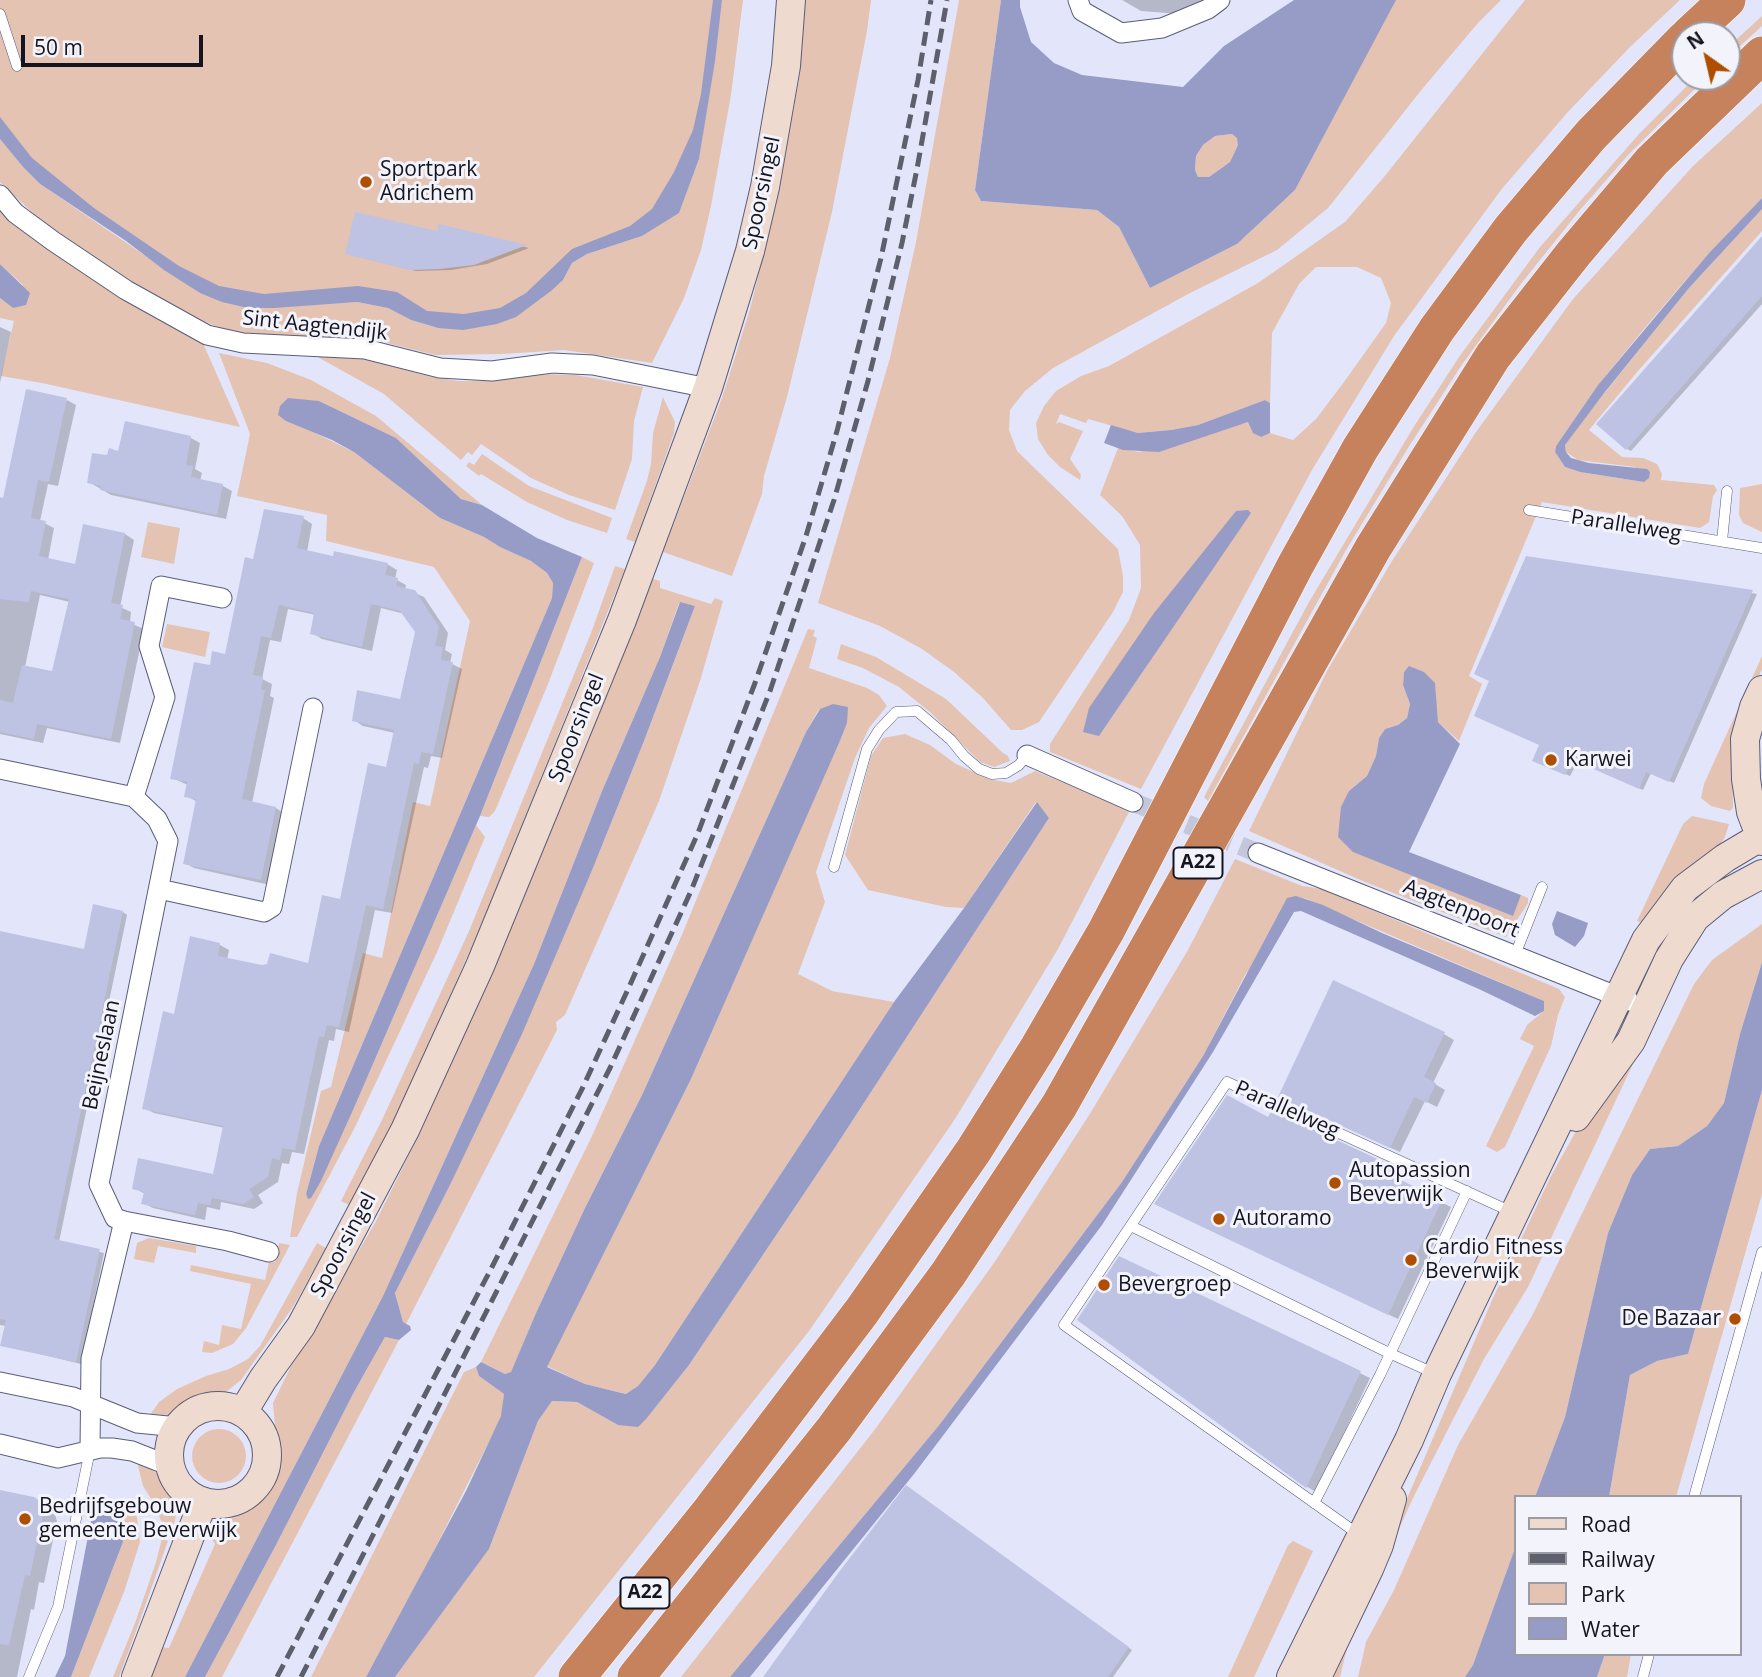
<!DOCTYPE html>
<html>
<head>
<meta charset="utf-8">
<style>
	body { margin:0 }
	#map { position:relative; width:1762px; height:1677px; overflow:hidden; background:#e3e6fa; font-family:"Open Sans",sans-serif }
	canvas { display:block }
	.legend { position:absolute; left:1514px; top:1495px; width:228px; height:161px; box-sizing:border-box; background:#f3f4fb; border:2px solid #9a9ba3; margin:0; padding:9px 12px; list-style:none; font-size:21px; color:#141520 }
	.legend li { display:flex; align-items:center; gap:14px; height:35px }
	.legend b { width:35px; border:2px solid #9a9ba3 }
	.north { position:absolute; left:1671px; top:21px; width:70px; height:70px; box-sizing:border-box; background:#f3f4fb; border:2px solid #9a9ba3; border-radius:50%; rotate:326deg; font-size:19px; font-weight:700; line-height:28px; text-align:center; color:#141520 }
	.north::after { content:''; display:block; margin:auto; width:24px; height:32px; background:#ad4e00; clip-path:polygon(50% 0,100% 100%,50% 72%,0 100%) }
	.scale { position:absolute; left:21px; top:35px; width:182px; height:32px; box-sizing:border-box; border:4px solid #141520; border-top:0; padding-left:9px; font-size:21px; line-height:24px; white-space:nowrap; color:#141520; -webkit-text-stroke:5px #f3f4fb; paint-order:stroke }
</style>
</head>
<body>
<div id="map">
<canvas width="1762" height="1677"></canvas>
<ul class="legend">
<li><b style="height:9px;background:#eedace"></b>Road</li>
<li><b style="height:9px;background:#5d5f6d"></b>Railway</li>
<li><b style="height:19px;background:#e4c3b2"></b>Park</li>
<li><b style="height:19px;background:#979cc7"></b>Water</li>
</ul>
<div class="north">N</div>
<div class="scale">50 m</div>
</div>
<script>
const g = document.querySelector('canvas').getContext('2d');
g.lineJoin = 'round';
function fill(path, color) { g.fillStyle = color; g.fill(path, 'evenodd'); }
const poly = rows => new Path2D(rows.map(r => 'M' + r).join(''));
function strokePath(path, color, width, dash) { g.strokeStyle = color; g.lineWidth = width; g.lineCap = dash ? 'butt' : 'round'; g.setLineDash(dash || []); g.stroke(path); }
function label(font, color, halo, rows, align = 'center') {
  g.font = font + ' "Open Sans",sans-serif'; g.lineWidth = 6; g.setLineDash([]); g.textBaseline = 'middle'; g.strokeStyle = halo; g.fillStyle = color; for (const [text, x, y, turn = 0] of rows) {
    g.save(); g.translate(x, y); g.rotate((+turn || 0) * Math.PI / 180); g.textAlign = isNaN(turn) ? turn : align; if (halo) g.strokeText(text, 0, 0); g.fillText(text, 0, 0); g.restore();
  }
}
fill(poly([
	[0,0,717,0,699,140,670,205,574,257,505,316,441,321,396,302,246,302,190,279,24,158,0,127],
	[722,0,743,0,731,95,711,206,701,250,684,298,652,363,564,350,502,354,435,355,371,339,262,339,225,330,177,310,98,260,38,218,0,182,0,139,23,167,40,184,200,293,318,304,357,302,388,308,411,320,438,328,534,303,563,280,572,263,587,254,642,236,679,212,699,159],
	[805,0,871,0,867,31,832,212,787,397,764,476,762,494,732,576,663,552,722,398,750,309,776,205,800,73],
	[959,0,1001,0,975,190,981,201,1097,210,1119,227,1150,288,1237,244,1295,190,1395,0,1501,0,1478,23,1423,88,1328,208,1277,250,1190,293,1053,368,1025,391,1010,410,1009,430,1017,451,1118,549,1123,576,1123,592,1113,612,1039,722,1022,730,1011,730,983,698,954,672,922,649,880,626,818,603,890,358,916,242],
	[1525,0,1680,0,1630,47,1567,113,1501,190,1394,336,1312,470,1141,789,1050,752,1050,744,1129,620,1141,588,1140,545,1122,516,1100,495,1118,448,1139,452,1248,422,1260,437,1270,433,1293,440,1316,419,1344,382,1386,323,1391,303,1381,278,1357,267,1316,267,1299,284,1272,333,1270,403,1265,400,1198,425,1171,430,1138,433,1088,419,1086,423,1060,414,1056,424,1059,422,1083,431,1070,459,1081,475,1080,480,1060,467,1048,455,1038,439,1036,423,1044,406,1056,391,1081,376,1109,366,1258,283,1345,222,1384,177],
	[1236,511,1146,667,1099,736,1210,545],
	[1762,16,1762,26,1727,58,1727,48],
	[1696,77,1707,77,1629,154,1580,210,1520,285,1461,366,1408,448,1346,550,1208,801,1204,797,1309,602,1413,428,1459,357,1540,247,1639,134],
	[1762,103,1762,198,1709,253,1648,324,1598,385,1556,446,1555,452,1565,467,1580,472,1644,482,1635,467,1578,460,1566,452,1565,445,1571,435,1689,288,1762,209,1762,231,1638,371,1589,430,1622,457,1643,458,1657,464,1662,474,1661,480,1714,485,1717,490,1713,496,1709,522,1700,528,1542,502,1469,676,1482,684,1459,741,1438,722,1409,667,1404,672,1403,685,1410,704,1407,718,1398,725,1385,729,1379,738,1376,756,1367,776,1349,791,1338,837,1512,915,1521,895,1528,898,1528,903,1506,937,1365,882,1249,831,1327,671,1392,561,1476,432,1573,299,1693,166],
	[1232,134,1238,138,1238,145,1230,162,1209,177,1198,177,1195,170,1196,156,1203,145,1215,136],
	[0,209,31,238,79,270,202,341,240,427,42,383,1,376,14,321,0,318,0,298,13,308,23,285,0,264],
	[219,353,267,363,311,380,376,416,482,505,461,499,396,438,319,401,311,431,354,452,440,518,484,537,500,547,531,561,547,573,553,583,552,598,319,1146,306,1194,308,1198,357,1101,476,825,485,837,438,950,355,1127,297,1237,290,1237,297,1193,321,1091,331,1087,363,953,382,958,413,802,430,806,470,621,434,567,326,541,327,515,237,496,250,434],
	[314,355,361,358,428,376,458,381,484,381,533,374,576,375,643,387,634,421,632,459,615,510,569,495,531,478,481,444,472,455,468,452,461,460,384,394],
	[663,397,675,422,674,433,635,542,626,539,647,481,651,464,653,433],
	[482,454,529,486,612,518,607,533,567,520,527,502,481,474,479,476,466,466,469,462,474,465],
	[1762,484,1762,532,1743,523,1739,515,1740,488],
	[148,522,180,528,174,564,141,557],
	[582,557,594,563,548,684,495,811,489,817,480,816],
	[615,566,625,569,483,921,391,1129,351,1206,341,1201,382,1120,469,931,591,633],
	[653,579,660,581,660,588,711,604,715,598,723,601,700,681,659,801,565,1015,556,1022,557,1030,406,1324,403,1322,395,1293,449,1187,593,868,644,741,695,606,679,603,660,657,602,791,534,964,383,1296,185,1677,148,1677,160,1647,169,1648,215,1544,211,1538,213,1530,262,1497,275,1480,281,1456,275,1427,273,1403,296,1356,374,1225,421,1131,479,1002],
	[167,624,210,632,205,657,162,647],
	[808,629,815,630,813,636,817,638,809,668,867,688,879,695,887,706,869,728,855,758,816,872,825,902,798,974,832,991,894,1002,655,1365,638,1386,627,1394,585,1384,547,1366,691,1079,847,723,819,709,806,732,642,1095,585,1208,536,1313,511,1373,505,1374,481,1362,592,1136,681,937],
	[841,644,876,657,946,699,1003,753,1008,756,1010,761,994,767,980,762,931,713,899,687,863,668,837,659],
	[1762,656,1762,669,1738,721,1732,758,1733,808,1730,811,1711,806,1701,798,1704,784],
	[905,734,930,745,956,764,989,779,1011,783,1035,771,1130,810,1058,949,955,1119,809,1331,534,1677,395,1677,489,1549,538,1421,552,1401,577,1402,618,1425,647,1418,689,1365,834,1149,1049,818,1036,802,964,908,946,907,868,890,845,855,871,756,883,738],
	[1692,816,1729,824,1725,837,1715,852,1646,925,1637,921,1683,824],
	[1235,859,1302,886,1322,889,1559,989,1565,997,1558,1015,1551,1046,1505,1147,1497,1152,1486,1146,1534,1046,1520,1039,1527,1025,1544,1011,1544,1001,1304,898,1245,975,1203,1056,1122,1182,940,1424,730,1677,681,1677,876,1428,996,1260,1091,1112,1188,950],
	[1762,924,1762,962,1740,1034,1724,1103,1707,1126,1678,1146,1650,1149,1632,1175,1608,1233,1565,1417,1535,1497,1515,1497,1515,1548,1473,1666,1465,1677,1358,1677,1366,1642,1394,1590,1458,1445,1533,1314,1694,984,1712,960],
	[1627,1064,1633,1064,1528,1287,1484,1359,1413,1498,1349,1640,1340,1677,1326,1677,1370,1585,1493,1298,1551,1176,1581,1122],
	[1762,1090,1762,1194,1676,1497,1609,1497,1630,1375,1657,1361,1688,1354],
	[149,1238,196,1246,196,1253,158,1246,154,1263,134,1259,137,1243],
	[279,1243,290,1245,246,1328,233,1344,212,1353,202,1352,204,1341,219,1345,222,1325,241,1329,251,1284,190,1271,191,1265,265,1280,269,1262,275,1262],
	[317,1243,326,1248,293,1307,241,1380,226,1392,190,1404,168,1416,150,1415,159,1402,177,1389,206,1376,229,1369,248,1359,260,1346],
	[385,1337,399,1340,222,1677,205,1677,276,1545,354,1392],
	[476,1367,479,1376,504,1394,502,1416,424,1570,366,1677,311,1677,464,1372],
	'192 1456a27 27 0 1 1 54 0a27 27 0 1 1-54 0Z',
	[140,1462,167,1480,177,1509,174,1525,161,1521,155,1505,143,1486,138,1466],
	[96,1498,124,1503,137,1517,140,1542,124,1592,89,1677,71,1677,123,1542,121,1522,117,1518,93,1510],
	[162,1538,168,1541,139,1623,119,1677,113,1677,135,1623,156,1562],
	[1293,1541,1313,1551,1254,1677,1228,1677,1288,1545],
	[1605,1654,1631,1654,1627,1677,1597,1677]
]), '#e4c3b2');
fill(poly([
	[713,0,722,0,715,61,699,159,679,213,642,236,587,254,572,263,563,280,551,291,516,317,497,324,463,330,438,328,411,320,388,308,357,302,274,308,248,308,222,302,200,293,164,270,126,241,40,184,23,167,0,139,0,117,32,158,94,208,179,266,219,286,264,294,358,286,397,292,427,311,464,314,500,308,526,293,572,249,630,226,652,209,674,172,693,130,701,94],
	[1001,0,1020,0,1020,7,1031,42,1054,63,1082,75,1183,87,1224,46,1294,0,1396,0,1295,190,1237,244,1150,288,1119,227,1097,210,981,201,975,190],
	[1232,134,1237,138,1238,145,1230,162,1209,177,1198,177,1195,170,1196,156,1203,145,1215,136],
	[1762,198,1762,209,1689,288,1605,392,1565,445,1566,452,1571,458,1589,463,1647,469,1650,472,1649,478,1644,482,1580,472,1565,467,1555,452,1556,446,1598,385,1709,253],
	[0,264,30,293,26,305,13,308,0,298],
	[288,398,319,401,396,438,461,499,482,505,537,538,582,557,480,816,357,1101,321,1181,311,1198,308,1199,306,1194,319,1146,552,598,553,583,547,573,531,561,500,547,484,537,440,518,354,452,332,440,286,421,278,415,280,406],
	[1265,400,1270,403,1270,433,1261,437,1253,433,1248,422,1159,452,1123,450,1104,443,1111,425,1138,433,1171,430,1198,425],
	[1248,510,1251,513,1099,736,1083,732,1089,708,1154,613,1236,511],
	[680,602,695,606,644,741,593,868,522,1034,449,1187,395,1293,403,1322,410,1326,411,1330,399,1340,385,1337,354,1392,276,1545,205,1677,185,1677,383,1296,534,964,602,791,660,657],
	[1409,666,1424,672,1435,683,1438,722,1460,744,1409,852,1521,895,1513,916,1353,852,1338,837,1341,807,1349,791,1367,776,1376,756,1379,738,1385,729,1398,725,1407,718,1410,704,1403,685,1404,672],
	[833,704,848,707,847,723,839,743,691,1079,547,1367,585,1384,626,1394,638,1386,655,1365,894,1002,964,908,1037,802,1049,818,834,1149,689,1365,647,1418,638,1427,618,1425,577,1402,552,1401,538,1421,489,1549,395,1677,366,1677,466,1491,501,1416,504,1394,479,1376,476,1367,481,1362,505,1374,511,1372,536,1313,585,1208,642,1095,806,732,820,709],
	[1296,896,1323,905,1382,933,1544,1001,1544,1011,1535,1016,1481,990,1301,911,1294,912,1213,1052,1102,1225,914,1474,750,1677,730,1677,940,1424,1122,1182,1203,1056,1287,898],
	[1557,911,1588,923,1584,936,1575,947,1555,935,1552,924],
	[1762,962,1762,1090,1688,1354,1657,1361,1630,1375,1609,1497,1535,1497,1565,1417,1608,1233,1632,1175,1650,1149,1678,1146,1707,1126,1724,1103,1740,1034],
	[93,1510,116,1518,121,1522,123,1542,71,1677,55,1677,65,1656],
	[1515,1548,1515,1654,1605,1654,1597,1677,1465,1677,1473,1665]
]), '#979cc7');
fill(poly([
	[1122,0,1207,0,1206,16,1141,11],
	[440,226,529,248,487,264,451,270,416,271,351,255,438,233],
	[1762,239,1762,304,1631,451,1627,449],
	[0,327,11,332,0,383],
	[67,400,76,405,58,486,48,484,40,521,54,528,48,560,77,566,125,534,134,540,120,607,131,612,130,623,144,629,120,743,47,728,43,743,0,734,0,499,4,500],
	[40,595,70,602,54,673,25,667],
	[126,423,191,438,200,443,195,469,202,473,200,481,223,486,232,491,226,519,111,495,89,482,109,457,119,453],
	[303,518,312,524,307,552,335,558,387,564,397,570,395,579,406,585,405,589,424,597,448,633,445,650,452,654,450,663,462,669,442,758,431,756,428,768,424,767,392,913,375,910,349,1032,336,1029,334,1041,329,1040,304,1154,292,1152,289,1164,282,1163,278,1182,258,1195,263,1203,254,1209,221,1202,220,1210,207,1207,205,1220,153,1208,143,1203,145,1194,134,1188,214,1176,225,1128,154,1113,144,1108,175,1016,191,938,220,945,229,950,227,960,262,967,309,965,341,901,387,769,395,733,363,726,354,720,402,701,417,631,405,614,381,608,372,651,322,639,312,633,316,615,288,609,281,642,270,640,262,679,272,684,270,696,274,698,252,803,276,808,285,814,270,885,194,868,185,863,198,802,186,796,188,785,172,778,211,667,226,656,255,561],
	[1527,558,1757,594,1674,783,1651,773,1643,790,1578,761,1570,776,1539,763,1541,744,1491,680],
	[123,912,127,915,59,1242,104,1253,81,1364,2,1345,6,1326,0,1325,0,933,85,951],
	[1444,1034,1454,1040,1433,1083,1445,1090,1437,1107,1425,1101,1400,1152,1290,1102],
	[1269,1120,1383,1163,1392,1169,1389,1176,1451,1207,1398,1319,1166,1209],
	[1120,1258,1370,1378,1316,1492,1306,1486],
	[911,1490,1132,1650,1113,1677,766,1677],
	[0,1491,31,1498,54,1512,57,1521,44,1583,39,1582,34,1610,31,1609,17,1677,0,1677]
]), '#0003');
fill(poly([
	[355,212,437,231,439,224,527,245,474,265,440,269,410,270,345,254],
	[1762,236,1762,296,1626,450,1596,424],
	[26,389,67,398,49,482,38,480,31,518,46,521,39,556,75,564,83,524,125,533,111,603,123,605,120,619,135,622,111,739,37,724,34,739,0,732,0,700,13,703,22,665,52,671,69,599,31,591,29,602,0,599,0,497,3,498],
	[125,421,191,436,186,465,193,466,191,477,223,484,217,515,100,490,101,486,87,483,92,453,107,455,109,448,118,451],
	[264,509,304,516,297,548,333,556,334,551,388,563,385,575,398,578,396,586,415,590,439,627,435,646,443,647,441,660,453,662,433,754,421,752,419,764,414,763,383,909,366,905,339,1027,327,1025,324,1037,319,1036,295,1150,282,1148,280,1160,272,1158,268,1177,249,1189,254,1197,243,1204,212,1198,210,1205,198,1203,195,1215,141,1204,144,1192,132,1189,138,1158,213,1174,223,1126,142,1109,163,1011,174,1014,190,936,220,943,218,956,262,965,267,964,270,953,308,963,322,895,340,899,368,763,386,767,394,730,352,721,357,690,400,699,415,632,400,611,371,604,362,647,310,634,314,613,279,605,271,638,261,636,253,675,263,677,261,690,265,690,242,799,276,807,261,880,183,864,196,799,184,797,187,782,170,779,194,662,210,665,212,651,225,654,245,557,253,559],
	[1526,556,1753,590,1669,782,1646,772,1639,789,1573,760,1565,775,1532,761,1539,745,1474,716,1489,681,1474,674],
	[93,904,123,911,54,1239,100,1249,76,1362,0,1346,6,1320,0,1319,0,931,84,949],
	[1333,980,1445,1032,1424,1077,1436,1083,1427,1103,1414,1097,1390,1148,1278,1097],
	[1227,1095,1268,1117,1272,1110,1384,1162,1380,1170,1442,1200,1388,1315,1154,1204],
	[1119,1256,1361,1371,1306,1488,1077,1320],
	[906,1485,1129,1647,1108,1677,763,1677,839,1572],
	[0,1490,34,1497,41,1502,44,1510,30,1576,25,1575,9,1645,0,1644]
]), '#bec3e3');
strokePath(poly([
	[1133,802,1258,853]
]), '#c4c7d9', 19, [19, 10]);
const service = poly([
	[0,14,17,66],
	[1529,510,1762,548],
	[1722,541,1727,491],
	[834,867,867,749,879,730,896,712,917,711,951,740,964,756,979,769,992,774,1006,773,1019,765,1027,755],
	[1515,955,1542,887],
	[1131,1226,1389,1353,1436,1374],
	[1694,1497,1762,1252],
	[1314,1503,1380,1375,1467,1191],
	[1358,1534,1064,1325,1227,1082,1514,1213],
	[29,1677,58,1607,90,1450],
	[1643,1677,1649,1654]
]);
const minor = poly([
	[1078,0,1082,11,1121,33,1162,28,1208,9,1220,0],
	[0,195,15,213,53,241,126,290,207,335,243,343,365,349,440,368,492,371,552,363,593,365,708,388],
	[1027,755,1133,802],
	[0,769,134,797,157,819,168,841,99,1184,115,1218,124,1221,91,1359,90,1450],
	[134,797,165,697,149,646,161,586,222,598],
	[1258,853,1629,1001],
	[159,889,264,912,272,907,313,708],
	[124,1221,228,1241,269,1252],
	[0,1382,73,1397,137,1423,178,1427],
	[0,1444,58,1458,100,1448,112,1448,132,1451,170,1466]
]);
const secondary = poly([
	[1762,690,1754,707,1745,739,1746,779,1751,812,1762,841],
	[1576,1117,1631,1041,1669,959,1695,918,1723,895,1762,874],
	'169 1455a49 49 0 1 1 98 0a49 49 0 1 1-98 0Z',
	[243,1412,263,1379,301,1326,405,1130,480,966,622,620,708,388,750,251,765,187,786,66,791,0],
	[136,1677,203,1502],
	[1291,1677,1409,1440,1437,1374,1646,940,1685,888,1725,858,1762,836],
	[1317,1677,1369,1569,1379,1545,1392,1499]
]);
const motorway = poly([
	[1689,35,1727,0],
	[577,1677,712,1509,862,1311,974,1150,1038,1048,1106,931,1295,566,1360,449,1437,329,1511,229,1591,135,1685,39],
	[636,1677,834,1429,948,1274,1059,1106,1373,548,1493,356,1574,253,1652,161,1762,55]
]);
strokePath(service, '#5a5d7a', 11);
strokePath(minor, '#5a5d7a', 21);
strokePath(secondary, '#5a5d7a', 30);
strokePath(motorway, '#fff', 38);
strokePath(service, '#fff', 10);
strokePath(minor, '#fff', 19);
strokePath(secondary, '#eedace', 28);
strokePath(motorway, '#c5825d', 37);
strokePath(poly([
	[277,1677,492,1267,583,1087,629,987,698,833,755,683,806,536,837,431,881,258,918,80,931,0],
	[301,1677,610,1068,691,891,770,691,834,500,868,381,902,243,917,169,947,0]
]), '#5d5f6d', 5, [14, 7]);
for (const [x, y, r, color] of [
	[366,182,7,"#ad4e00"],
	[1551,760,7,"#ad4e00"],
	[1335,1183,7,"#ad4e00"],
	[1219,1219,7,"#ad4e00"],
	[1411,1260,7,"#ad4e00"],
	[1104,1285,7,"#ad4e00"],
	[1735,1319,7,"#ad4e00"],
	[25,1519,7,"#ad4e00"]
]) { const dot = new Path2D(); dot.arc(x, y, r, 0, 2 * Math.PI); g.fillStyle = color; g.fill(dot); strokePath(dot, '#f3f4fb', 2.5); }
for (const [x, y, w] of [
	[1198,863,49],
	[645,1593,49]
]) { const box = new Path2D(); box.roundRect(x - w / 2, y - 15.5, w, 31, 5); g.fillStyle = '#f3f4fb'; g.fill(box); strokePath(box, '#141520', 2); }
label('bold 19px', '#141520', null, [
	["A22",1198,863],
	["A22",645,1593]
]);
label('21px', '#141520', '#f3f4fb', [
	["Sportpark",380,170],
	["Adrichem",380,194],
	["Karwei",1565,760],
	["Autopassion",1349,1171],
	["Beverwijk",1349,1195],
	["Autoramo",1233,1219],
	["Cardio Fitness",1425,1248],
	["Beverwijk",1425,1272],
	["Bevergroep",1118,1285],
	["De Bazaar",1721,1319,"right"],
	["Bedrijfsgebouw",39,1507],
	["gemeente Beverwijk",39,1531]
], 'left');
label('21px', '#141520', '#f3f4fb', [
	["Spoorsingel",762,193,-78],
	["Sint Aagtendijk",315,326,6],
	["Parallelweg",1626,526,9],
	["Spoorsingel",577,728,-68],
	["Aagtenpoort",1461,909,22],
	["Beijneslaan",102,1055,-78],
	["Parallelweg",1287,1110,24],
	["Spoorsingel",344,1245,-62]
]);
</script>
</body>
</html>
